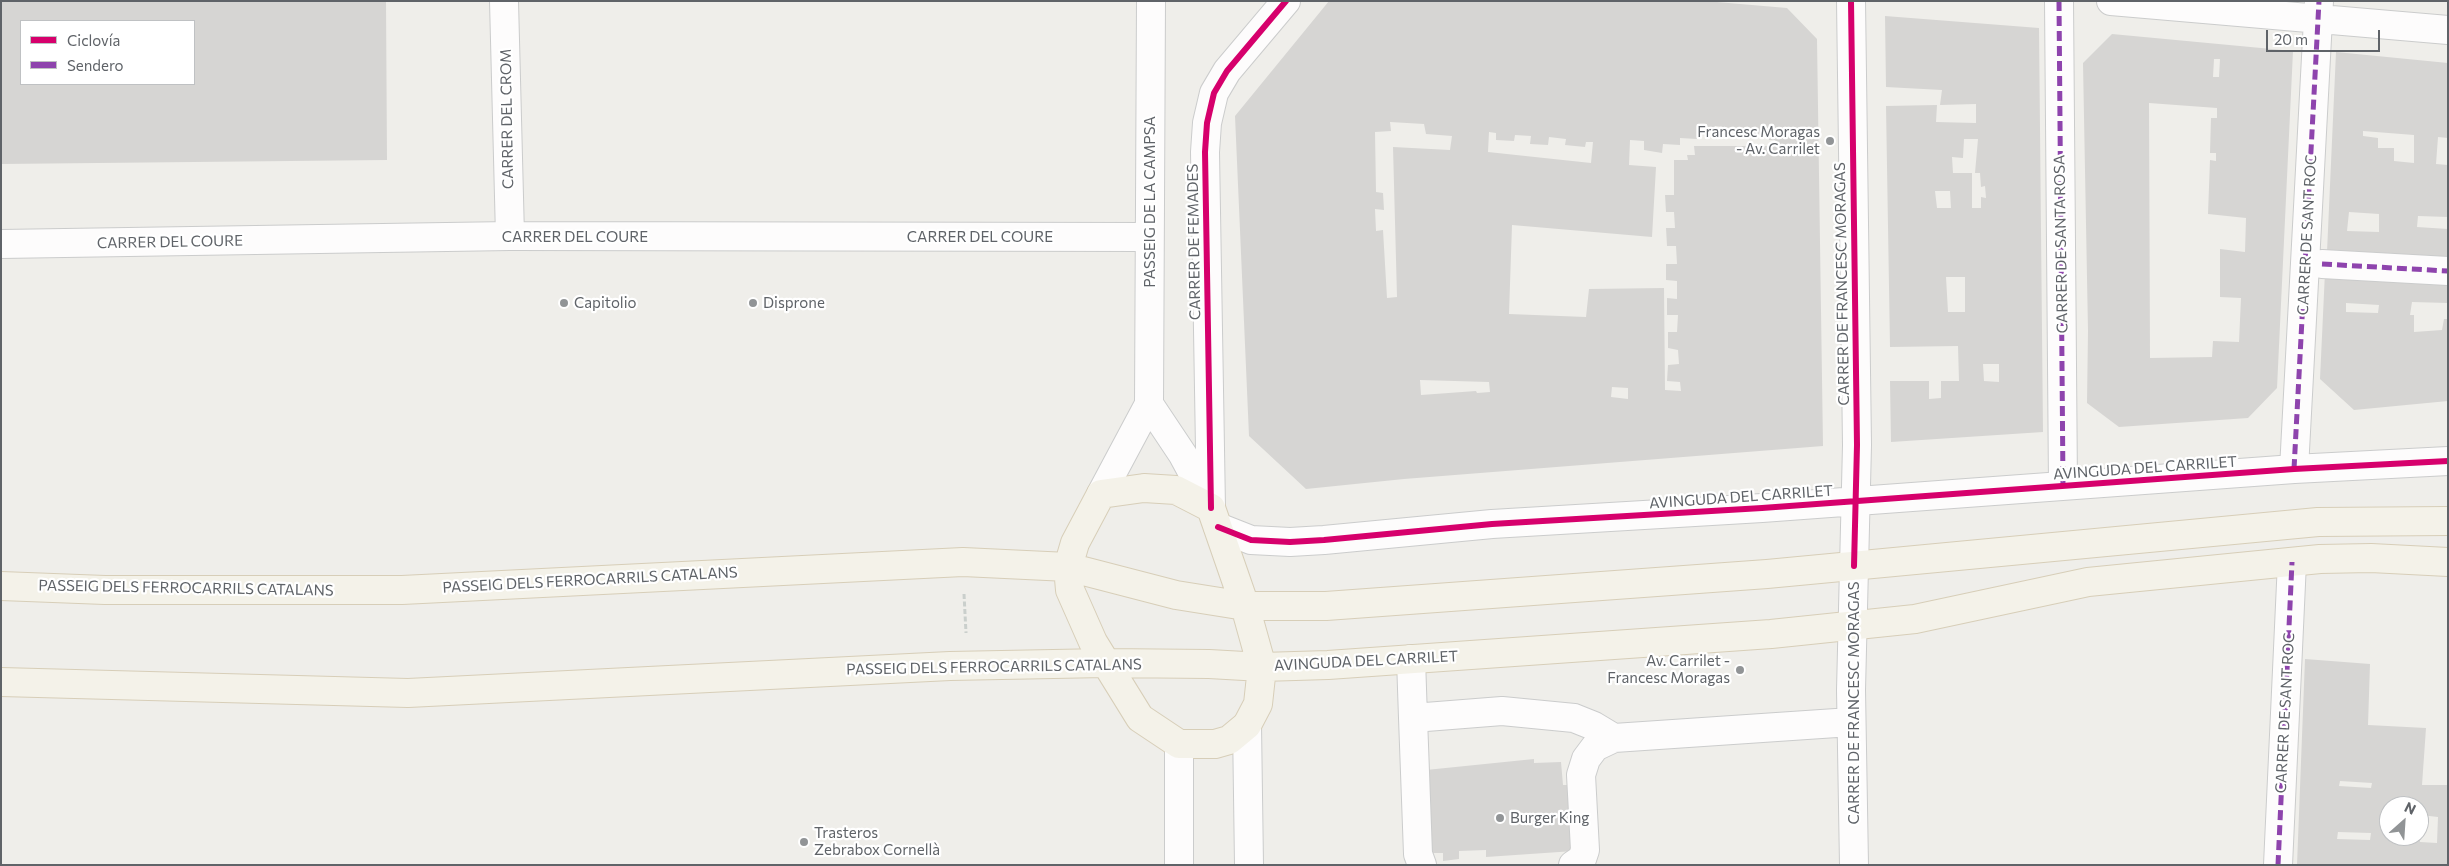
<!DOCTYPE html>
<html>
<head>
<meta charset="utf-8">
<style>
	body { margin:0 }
	#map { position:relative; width:2449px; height:866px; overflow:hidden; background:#efeeea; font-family:Commissioner,sans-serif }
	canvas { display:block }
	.frame { position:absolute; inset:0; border:2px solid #5f6368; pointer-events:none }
	.legend { position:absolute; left:20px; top:20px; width:175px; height:65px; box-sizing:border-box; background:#fff; border:1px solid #bfc1c3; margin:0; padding:6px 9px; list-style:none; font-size:15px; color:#5f6368 }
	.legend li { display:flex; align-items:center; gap:10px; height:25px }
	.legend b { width:25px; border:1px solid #bfc1c3 }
	.north { position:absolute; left:2379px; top:796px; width:50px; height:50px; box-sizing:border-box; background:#fff; border:1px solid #bfc1c3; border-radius:50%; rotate:26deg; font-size:14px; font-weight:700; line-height:20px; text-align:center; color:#5f6368 }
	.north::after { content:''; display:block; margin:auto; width:18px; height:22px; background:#919496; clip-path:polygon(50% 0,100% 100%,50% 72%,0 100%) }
	.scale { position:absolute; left:2266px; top:30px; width:114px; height:22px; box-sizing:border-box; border:2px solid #5f6368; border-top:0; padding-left:6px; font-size:15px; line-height:18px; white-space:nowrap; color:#5f6368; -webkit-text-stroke:4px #fff; paint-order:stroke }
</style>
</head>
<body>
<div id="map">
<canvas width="2449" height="866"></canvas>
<div class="frame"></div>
<ul class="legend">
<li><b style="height:6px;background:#d6006c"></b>Ciclovía</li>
<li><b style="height:6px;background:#8e44ad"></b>Sendero</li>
</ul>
<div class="north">N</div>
<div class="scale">20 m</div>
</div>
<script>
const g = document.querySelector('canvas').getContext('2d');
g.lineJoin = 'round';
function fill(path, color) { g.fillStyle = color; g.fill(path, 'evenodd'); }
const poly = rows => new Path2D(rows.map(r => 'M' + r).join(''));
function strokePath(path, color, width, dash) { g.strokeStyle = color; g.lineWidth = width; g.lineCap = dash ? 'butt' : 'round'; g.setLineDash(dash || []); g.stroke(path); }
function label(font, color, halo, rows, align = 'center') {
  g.font = font + ' Commissioner,sans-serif'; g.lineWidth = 4.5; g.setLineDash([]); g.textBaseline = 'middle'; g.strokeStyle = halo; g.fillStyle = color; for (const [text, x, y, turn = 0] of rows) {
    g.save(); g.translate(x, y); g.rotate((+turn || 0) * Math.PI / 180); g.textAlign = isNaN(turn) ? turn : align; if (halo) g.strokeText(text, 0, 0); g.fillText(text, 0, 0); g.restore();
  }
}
fill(poly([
	[1,1,386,1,387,160,1,164],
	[21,21,194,21,194,84,21,84],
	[1329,1,1705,1,1787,8,1817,39,1823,446,1404,479,1306,489,1249,436,1235,116],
	[1390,122,1424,124,1426,134,1452,136,1450,150,1393,147,1397,297,1387,298,1383,230,1376,231,1375,209,1384,210,1383,193,1376,192,1375,132,1391,131],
	[1715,126,1747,130,1747,134,1769,136,1769,140,1775,140,1774,146,1694,146,1695,155,1687,155,1688,160,1674,160,1674,195,1665,195,1666,212,1674,212,1675,228,1666,228,1667,246,1676,246,1677,264,1666,264,1666,280,1677,281,1677,299,1667,298,1667,315,1678,315,1677,332,1668,332,1668,348,1678,350,1679,364,1668,365,1667,381,1680,382,1681,391,1665,390,1664,288,1589,289,1586,317,1509,314,1512,225,1652,237,1656,167,1629,165,1630,140,1644,141,1644,150,1662,153,1663,144,1680,145,1680,138,1697,139,1698,130,1715,132],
	[1489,132,1496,133,1496,140,1514,141,1515,135,1531,136,1530,144,1548,145,1549,137,1566,139,1565,145,1585,147,1586,142,1593,142,1591,163,1488,152],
	[1420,380,1489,382,1490,392,1477,393,1476,391,1421,395],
	[1612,387,1628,388,1628,399,1611,397],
	[1885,16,2039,28,2043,432,1891,442,1890,381,1929,381,1929,399,1941,398,1941,381,1959,381,1958,346,1890,347,1886,106,1937,105,1936,122,1976,123,1976,104,1940,105,1942,90,1886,87],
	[1964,139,1978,139,1975,173,1980,173,1981,187,1985,186,1986,198,1981,197,1981,208,1972,208,1972,173,1953,173,1952,157,1963,158],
	[1935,191,1950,191,1951,208,1937,208],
	[1946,277,1965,277,1965,312,1948,312],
	[1983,364,1999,364,1999,382,1984,381],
	[2112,34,2293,51,2277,388,2248,418,2119,427,2087,403,2088,331,2083,63],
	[2214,59,2220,59,2219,77,2213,77],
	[2149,103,2217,108,2217,118,2211,118,2210,153,2216,153,2216,161,2210,160,2208,214,2246,218,2245,252,2220,249,2220,297,2241,298,2239,342,2213,341,2212,357,2150,358],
	[2336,52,2448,63,2448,138,2438,137,2436,164,2448,165,2448,217,2418,216,2417,227,2448,229,2448,258,2327,252],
	[2363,131,2414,135,2414,163,2394,161,2394,148,2378,148,2378,138,2363,136],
	[2349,212,2379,214,2379,232,2347,231],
	[2325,272,2448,278,2448,303,2412,302,2410,315,2414,315,2414,332,2442,330,2444,319,2448,319,2448,401,2354,410,2320,379],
	[2346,303,2379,305,2378,313,2346,312],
	[2305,659,2370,664,2368,725,2426,728,2422,785,2448,785,2448,865,2297,865],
	[2340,781,2372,783,2371,788,2339,786],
	[2389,806,2419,806,2419,822,2421,815,2438,817,2437,843,2420,842,2420,836,2389,836],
	[2338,832,2371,833,2370,840,2337,839],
	[1534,759,1534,763,1561,762,1563,785,1569,785,1574,851,1486,857,1486,850,1459,851,1459,859,1443,861,1443,853,1431,853,1426,770]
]), '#d6d5d3');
const minor = poly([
	[504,1,510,236],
	[1851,1,1857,445,1851,690,1854,865],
	[2059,1,2063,486],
	[2111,1,2448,30],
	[1,244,510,236,1149,237],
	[2322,264,2448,271],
	[1149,404,1183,455,1210,505],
	[2294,469,2319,1],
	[1101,494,1149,404,1151,1],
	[1211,508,1205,152,1207,123,1214,93,1227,71,1286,1],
	[1218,527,1251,540,1290,542,1324,540,1492,524,1762,508,2294,469,2448,461],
	[1411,659,1413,718,1502,711,1574,718,1594,726,1614,738,1851,722],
	[1413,718,1418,854,1422,865],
	[1247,725,1249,865],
	[1179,744,1179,865],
	[1573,865,1582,859,1585,850,1581,775,1586,759,1595,747,1614,738],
	[2278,865,2292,562]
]);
const major = poly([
	[1144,488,1176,490,1211,508,1245,606,1262,667,1258,704,1247,725,1229,740,1215,744,1179,744,1140,718,1093,642,1070,590,1068,567,1075,543,1101,494,1144,488],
	[1,586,105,590,402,590,963,562,1068,567,1176,595,1245,606,1326,606,1767,574,2318,522,2448,521],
	[1,682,408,693,950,666,1105,663,1209,664,1262,667,1328,665,1771,634,1915,619,2088,582,2320,559,2371,558,2448,562]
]);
strokePath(minor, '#cbcccc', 30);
strokePath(major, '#d7ceb8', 30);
strokePath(poly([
	[964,594,966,633]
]), '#cacfcc', 3, [5, 2.5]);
strokePath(minor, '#fdfcfc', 28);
strokePath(major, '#f4f2e9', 28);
strokePath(poly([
	[2059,1,2063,486],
	[2322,264,2448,271],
	[2294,469,2319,1],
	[2278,865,2292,562]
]), '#8e44ad', 5, [10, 5]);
strokePath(poly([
	[1851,1,1857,445,1854,566],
	[1211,508,1205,152,1207,123,1214,93,1227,71,1286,1],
	[1218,527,1251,540,1290,542,1324,540,1492,524,1762,508,2294,469,2448,461]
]), '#d6006c', 6);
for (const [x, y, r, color] of [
	[1830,141,5,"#919496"],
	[564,303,5,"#919496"],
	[753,303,5,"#919496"],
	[1740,670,5,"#919496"],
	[1500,818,5,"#919496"],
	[804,842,5,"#919496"]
]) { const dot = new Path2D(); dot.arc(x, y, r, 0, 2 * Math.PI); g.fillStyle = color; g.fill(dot); strokePath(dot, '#fff', 2); }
label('15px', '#5f6368', '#fff', [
	["CARRER DEL CROM",507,119,-91],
	["PASSEIG DE LA CAMPSA",1150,202,-90],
	["CARRER DE SANT ROC",2307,235,-87],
	["CARRER DEL COURE",575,237],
	["CARRER DEL COURE",980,237],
	["CARRER DEL COURE",170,242,-1],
	["CARRER DE FEMADES",1194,242,-91],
	["CARRER DE SANTA ROSA",2061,244,-91],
	["CARRER DE FRANCESC MORAGAS",1842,284,-91],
	["AVINGUDA DEL CARRILET",2145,468,-4],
	["AVINGUDA DEL CARRILET",1741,497,-4],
	["PASSEIG DELS FERROCARRILS CATALANS",590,580,-3],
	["PASSEIG DELS FERROCARRILS CATALANS",186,588,1],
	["AVINGUDA DEL CARRILET",1366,661,-3],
	["PASSEIG DELS FERROCARRILS CATALANS",994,667,-1],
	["CARRER DE FRANCESC MORAGAS",1854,703,-90],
	["CARRER DE SANT ROC",2285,713,-87]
]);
label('15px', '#5f6368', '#fff', [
	["Francesc Moragas",1820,132,"right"],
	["- Av. Carrilet",1820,149,"right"],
	["Capitolio",574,303],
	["Disprone",763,303],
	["Av. Carrilet -",1730,661,"right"],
	["Francesc Moragas",1730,678,"right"],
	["Burger King",1510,818],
	["Trasteros",814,833],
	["Zebrabox Cornellà",814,850]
], 'left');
</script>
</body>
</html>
